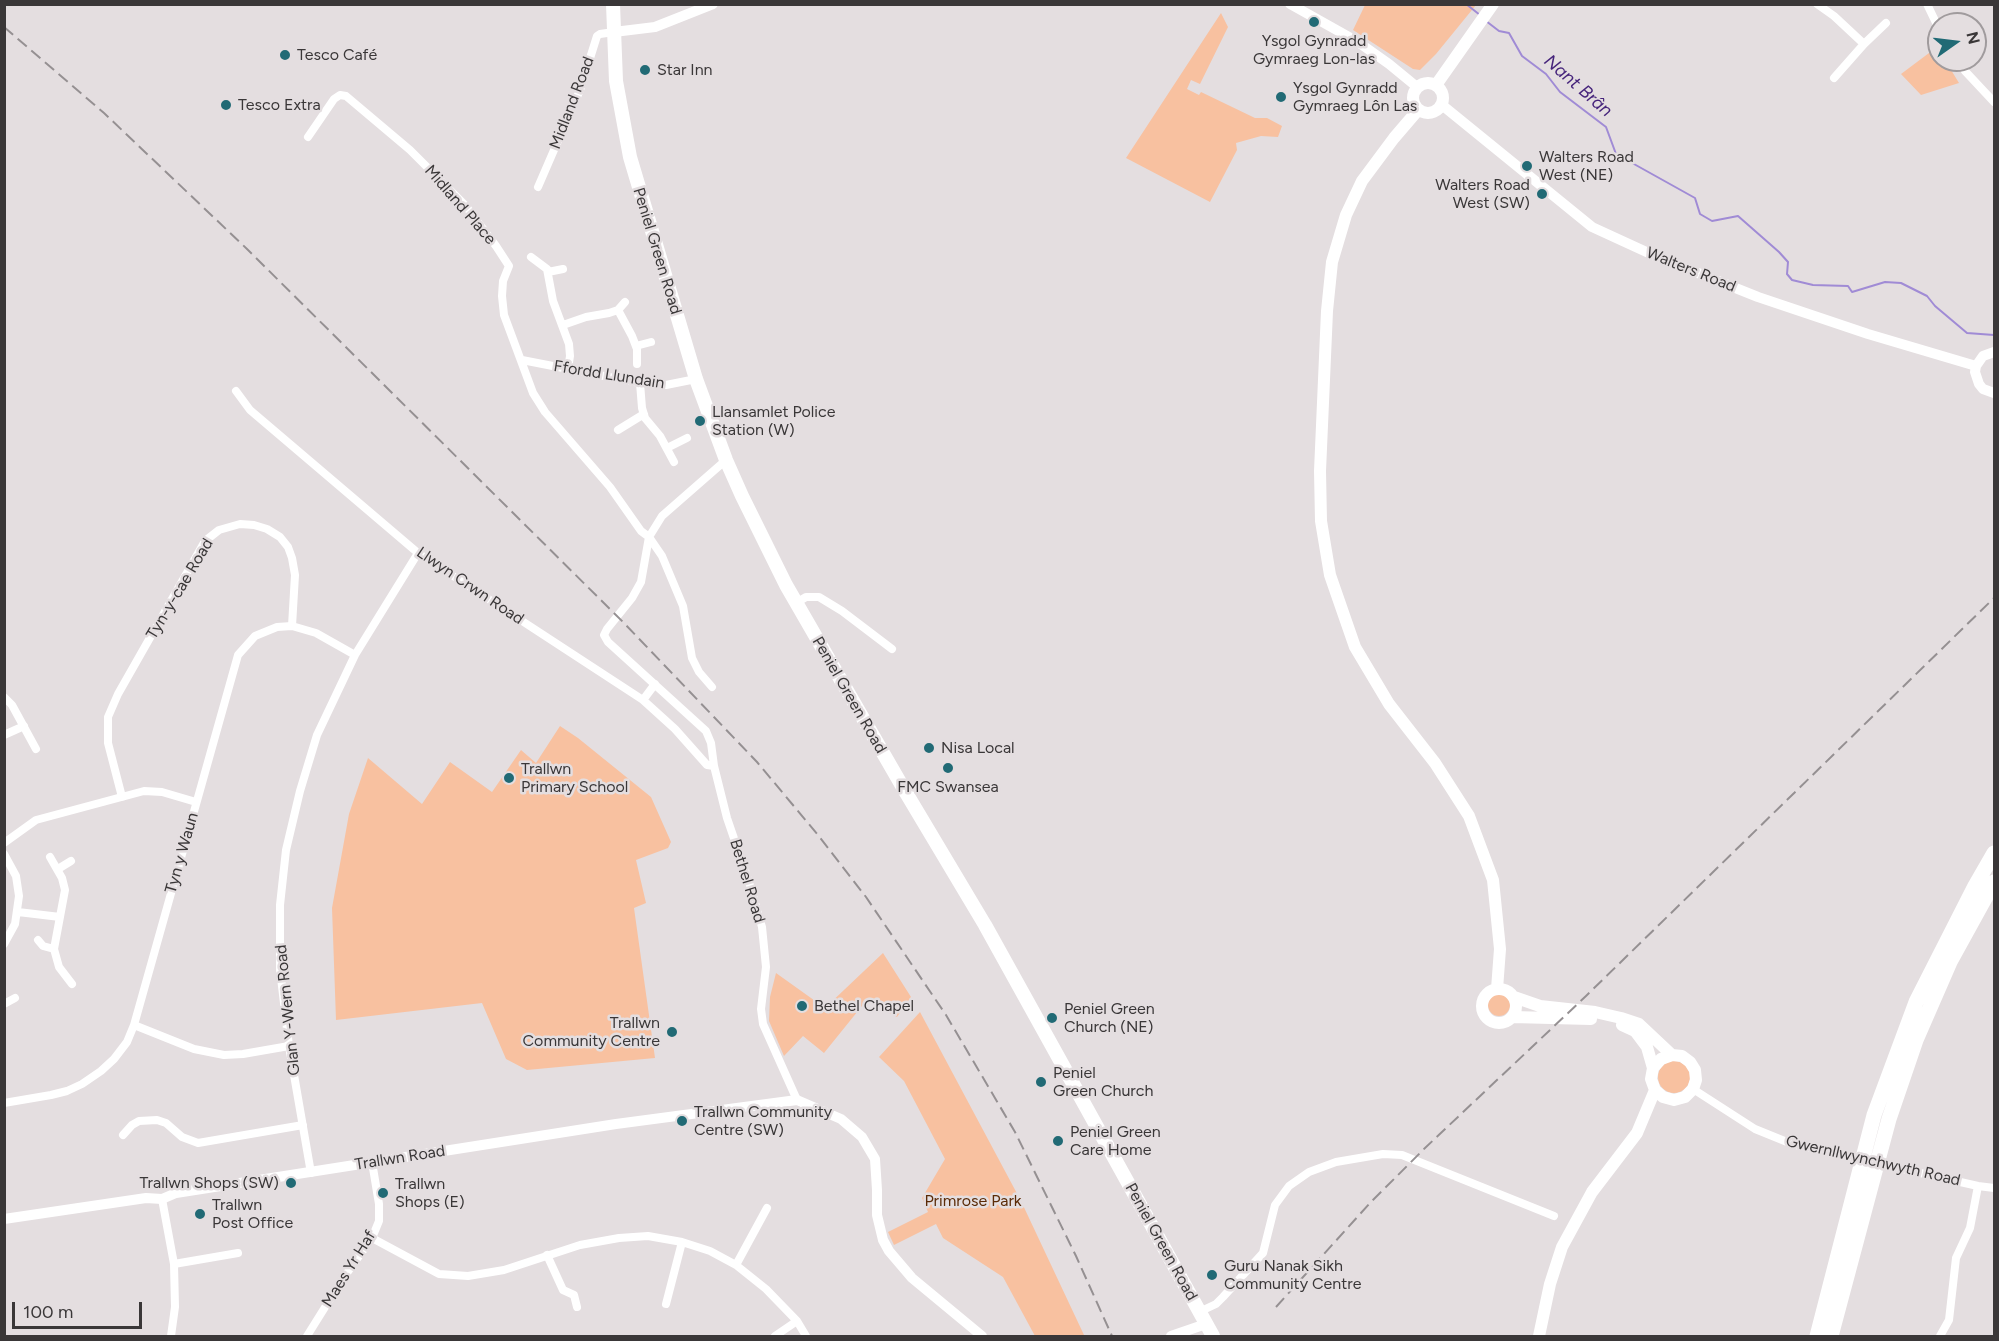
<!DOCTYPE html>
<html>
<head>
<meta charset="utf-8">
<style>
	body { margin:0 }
	#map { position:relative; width:1999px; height:1341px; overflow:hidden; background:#e4dee0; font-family:Figtree,sans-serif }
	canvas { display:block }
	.frame { position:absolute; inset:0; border:6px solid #3a3738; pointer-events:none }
	.north { position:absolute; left:1927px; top:12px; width:60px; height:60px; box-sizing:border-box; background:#e4dee0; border:2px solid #a09b9d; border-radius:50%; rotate:76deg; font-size:16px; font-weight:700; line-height:24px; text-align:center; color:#3a3738 }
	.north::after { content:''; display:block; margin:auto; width:21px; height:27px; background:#216a75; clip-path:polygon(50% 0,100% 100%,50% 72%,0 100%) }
	.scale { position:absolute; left:12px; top:1302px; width:130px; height:27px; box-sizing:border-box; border:3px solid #3a3738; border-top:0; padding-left:8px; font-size:18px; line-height:21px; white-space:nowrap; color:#3a3738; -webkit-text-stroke:4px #e4dee0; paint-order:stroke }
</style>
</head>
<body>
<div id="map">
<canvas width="1999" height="1341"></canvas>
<div class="frame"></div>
<div class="north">N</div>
<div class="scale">100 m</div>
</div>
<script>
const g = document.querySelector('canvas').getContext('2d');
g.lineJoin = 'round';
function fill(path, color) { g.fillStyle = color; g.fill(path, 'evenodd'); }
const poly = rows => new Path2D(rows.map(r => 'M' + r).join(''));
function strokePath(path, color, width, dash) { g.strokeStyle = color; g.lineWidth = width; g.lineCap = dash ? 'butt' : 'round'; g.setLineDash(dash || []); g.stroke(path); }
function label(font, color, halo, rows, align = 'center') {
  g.font = font + ' Figtree,sans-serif'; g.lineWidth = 5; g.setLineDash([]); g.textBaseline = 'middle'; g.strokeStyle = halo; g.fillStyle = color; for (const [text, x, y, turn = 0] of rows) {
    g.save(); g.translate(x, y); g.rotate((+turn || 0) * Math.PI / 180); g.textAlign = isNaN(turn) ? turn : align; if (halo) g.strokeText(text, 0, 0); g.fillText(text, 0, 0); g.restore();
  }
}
fill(poly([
	[1365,5,1365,4,1476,5,1436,54,1420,70,1413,69,1353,30],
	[1221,13,1228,27,1200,84,1191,80,1187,89,1199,95,1201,92,1255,118,1267,118,1282,126,1278,137,1261,136,1236,143,1237,150,1210,202,1126,158],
	[1937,47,1939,51,1939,60,1945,60,1959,83,1921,95,1901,74],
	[560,726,578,738,651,797,671,842,668,848,636,860,646,903,634,908,655,1058,527,1070,506,1059,482,1003,336,1020,332,908,349,814,368,758,422,804,450,762,492,792,521,750,536,763],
	[883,953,911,997,897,1017,866,1001,824,1053,803,1036,784,1056,769,1021,770,997,776,973,825,1008],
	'1488 1005a11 11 0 1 1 22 0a11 11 0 1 1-22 0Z',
	[920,1012,1021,1201,1084,1335,1035,1336,1003,1277,943,1238,936,1224,894,1245,888,1232,928,1212,922,1198,945,1159,904,1081,879,1057],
	'1658 1077a16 16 0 1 1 32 0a16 16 0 1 1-32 0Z'
]), '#f8c1a0');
strokePath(poly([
	[1466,4,1480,15],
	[1486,21,1499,31,1509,33,1522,56,1546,74,1560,92,1606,127,1616,154,1695,198,1700,214,1712,221,1738,216,1779,252,1788,262,1787,274,1792,280,1813,285,1848,286,1852,292,1885,282,1901,283,1927,296,1935,306,1967,333,1994,335]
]), '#a08bd5', 2);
strokePath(poly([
	[1817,4,1834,16,1864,44,1834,78],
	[1927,4,1939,29],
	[1864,44,1886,23],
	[1957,60,1965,71,1994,102],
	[308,137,334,99,340,95,346,96,410,150,465,205,496,246,509,266,503,281,502,296,504,315,533,393,545,412,610,487,641,531,649,537,662,556,683,606,692,658,699,672,712,687],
	[538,187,580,90,597,36,600,34,614,32],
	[531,257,547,269,553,301,569,344,570,356,568,369],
	[548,272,563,269],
	[618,310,632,336,637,349,637,364],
	[563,325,586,317,609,313,618,310,625,302],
	[636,346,651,342],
	[522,360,640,383,666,385,696,379],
	[640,383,642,408,645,418,660,436,674,462],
	[236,391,250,410,418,553,643,700,675,729,707,765,714,766],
	[618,430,644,414],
	[667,448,687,438],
	[726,460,662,516,649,537,641,582,632,598,607,629,604,635,608,642,706,731,711,743,714,766,727,818,749,882,762,927,766,967,761,1009,763,1024,797,1100],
	[796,603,806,597,819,597,842,611,892,649],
	[4,697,12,705,36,749],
	[643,700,655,684],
	[4,735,24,726],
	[122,797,108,743,108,717,118,694,205,541,219,530,240,524,254,525,267,529,280,537,288,547,292,558,295,575,292,626],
	[4,843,36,820,144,791,162,792,196,802],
	[4,854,16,876,19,896,15,924,4,944],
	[50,857,62,878,65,890,54,949,59,967,72,984],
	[58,869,71,861],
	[18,912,60,917],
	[38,940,43,946,54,949],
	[4,1004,15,998],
	[134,1025,194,1049,224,1055,243,1054,289,1046],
	[1693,1089,1755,1129,1792,1144,1978,1186,1994,1188],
	[4,1103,51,1095,67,1091,82,1084,101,1071,114,1059,127,1042,134,1025,238,655,255,636,277,627,292,626,316,633,355,655],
	[123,1135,132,1125,139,1121,157,1120,166,1123,182,1137,198,1143,303,1125],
	[311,1173,289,1046,280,969,280,905,286,850,300,791,317,735,355,655,418,553],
	[162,1199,174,1264,175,1307,171,1336],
	[372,1238,439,1274,468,1276,504,1270,580,1245,619,1238,648,1236,682,1242,710,1251,736,1265,766,1289,797,1321,806,1336],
	[547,1255,563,1290,574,1295,577,1307],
	[174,1264,238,1253],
	[736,1265,767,1208],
	[666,1304,682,1242],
	[1199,1312,1216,1304,1223,1297,1263,1253,1275,1205,1289,1186,1309,1172,1336,1162,1383,1154,1402,1155,1554,1216],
	[307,1336,342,1280,372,1238,379,1221,379,1204,372,1162],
	[775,1336,797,1321],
	[1940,1336,1949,1320,1956,1258,1970,1228,1978,1186]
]), '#fff', 8);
strokePath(poly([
	[1290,4,1358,42,1389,64,1417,87],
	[614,32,655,27,713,4],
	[1442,105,1592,227,1653,255,1758,297,1868,334,1976,366],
	[1994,352,1983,356,1976,366,1975,372,1979,384,1983,389,1994,393],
	[4,1219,146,1198,162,1199,176,1193,616,1124,797,1100,841,1119,862,1137,875,1159,877,1190,877,1215,883,1240,889,1251,912,1278,982,1336],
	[1171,1336,1206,1324]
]), '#fff', 10);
strokePath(poly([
	'1413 98a15 15 0 1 1 30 0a15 15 0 1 1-30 0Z',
	[1436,85,1493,4],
	[1418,110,1394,138,1362,181,1346,215,1332,262,1327,311,1320,471,1321,521,1330,575,1355,647,1389,704,1435,763,1469,816,1493,880,1500,949,1497,989],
	'1482 1006a17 17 0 1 1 34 0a17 17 0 1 1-34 0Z',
	[1514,997,1540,1006,1595,1012,1621,1018,1639,1024,1672,1055],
	[1512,1017,1591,1019],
	[1622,1025,1635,1031,1647,1047,1653,1068],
	[1539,1336,1550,1284,1562,1247,1592,1192,1637,1133,1655,1090,1651,1079,1653,1068,1661,1059,1672,1055,1682,1056,1690,1062,1695,1070,1696,1080,1693,1089,1685,1097,1674,1100,1663,1097,1655,1090]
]), '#fff', 12);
strokePath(poly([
	[613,4,616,81,630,157,696,379,726,460,742,496,786,585,905,791,985,925,1213,1336]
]), '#fff', 14);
strokePath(poly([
	[1817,1336,1874,1115,1916,1002,1975,886,1994,853],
	[1831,1336,1889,1119,1916,1040,1950,962,1994,882]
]), '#fff', 15);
strokePath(poly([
	[4,27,104,113,247,249,623,622,757,762,818,835,866,897,946,1015,1015,1132,1076,1256,1112,1336],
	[1276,1307,1370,1203,1425,1148,1586,996,1994,598]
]), '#959092', 2, [12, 6]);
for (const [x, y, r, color] of [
	[1314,22,6,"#216a75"],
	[285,55,6,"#216a75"],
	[645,70,6,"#216a75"],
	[1281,97,6,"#216a75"],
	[226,105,6,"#216a75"],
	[1527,166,6,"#216a75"],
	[1542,194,6,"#216a75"],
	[700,421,6,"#216a75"],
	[929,748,6,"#216a75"],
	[948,768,6,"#216a75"],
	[509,778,6,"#216a75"],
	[802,1006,6,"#216a75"],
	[1052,1018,6,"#216a75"],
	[672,1032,6,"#216a75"],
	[1041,1082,6,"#216a75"],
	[682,1121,6,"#216a75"],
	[1058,1141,6,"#216a75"],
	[291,1183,6,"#216a75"],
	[383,1193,6,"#216a75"],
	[200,1214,6,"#216a75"],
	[1212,1275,6,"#216a75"]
]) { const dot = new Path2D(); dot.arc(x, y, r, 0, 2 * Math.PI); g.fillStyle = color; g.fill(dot); strokePath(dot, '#e4dee0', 2); }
label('16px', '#3a3738', '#e4dee0', [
	["Ysgol Gynradd",1314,41,"center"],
	["Gymraeg Lon-las",1314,59,"center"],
	["Tesco Café",297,55],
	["Star Inn",657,70],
	["Ysgol Gynradd",1293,88],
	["Gymraeg Lôn Las",1293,106],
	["Tesco Extra",238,105],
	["Walters Road",1539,157],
	["West (NE)",1539,175],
	["Walters Road",1530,185,"right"],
	["West (SW)",1530,203,"right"],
	["Llansamlet Police",712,412],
	["Station (W)",712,430],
	["Nisa Local",941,748],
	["Trallwn",521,769],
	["Primary School",521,787],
	["FMC Swansea",948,787,"center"],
	["Bethel Chapel",814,1006],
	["Peniel Green",1064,1009],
	["Church (NE)",1064,1027],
	["Trallwn",660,1023,"right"],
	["Community Centre",660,1041,"right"],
	["Peniel",1053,1073],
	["Green Church",1053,1091],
	["Trallwn Community",694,1112],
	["Centre (SW)",694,1130],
	["Peniel Green",1070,1132],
	["Care Home",1070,1150],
	["Trallwn Shops (SW)",279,1183,"right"],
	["Trallwn",395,1184],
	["Shops (E)",395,1202],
	["Trallwn",212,1205],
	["Post Office",212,1223],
	["Guru Nanak Sikh",1224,1266],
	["Community Centre",1224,1284]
], 'left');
label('16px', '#3a3738', '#e4dee0', [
	["Midland Road",572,103,-69],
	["Midland Place",460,205,49],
	["Peniel Green Road",657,251,73],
	["Walters Road",1691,270,22],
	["Ffordd Llundain",609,375,9],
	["Llwyn Crwn Road",470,586,34],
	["Tyn-y-cae Road",180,589,-59],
	["Peniel Green Road",849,695,60],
	["Tyn y Waun",182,853,-74],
	["Bethel Road",747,881,73],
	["Glan Y-Wern Road",288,1010,-96],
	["Trallwn Road",400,1158,-9],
	["Gwernllwynchwyth Road",1873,1161,13],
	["Peniel Green Road",1161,1242,61],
	["Maes Yr Haf",349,1269,-58]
]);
label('16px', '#5b2b07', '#e4dee0', [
	["Primrose Park",973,1201]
]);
label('italic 18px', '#46247b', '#e4dee0', [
	["Nant Brân",1578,86,41]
]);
</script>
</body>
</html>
